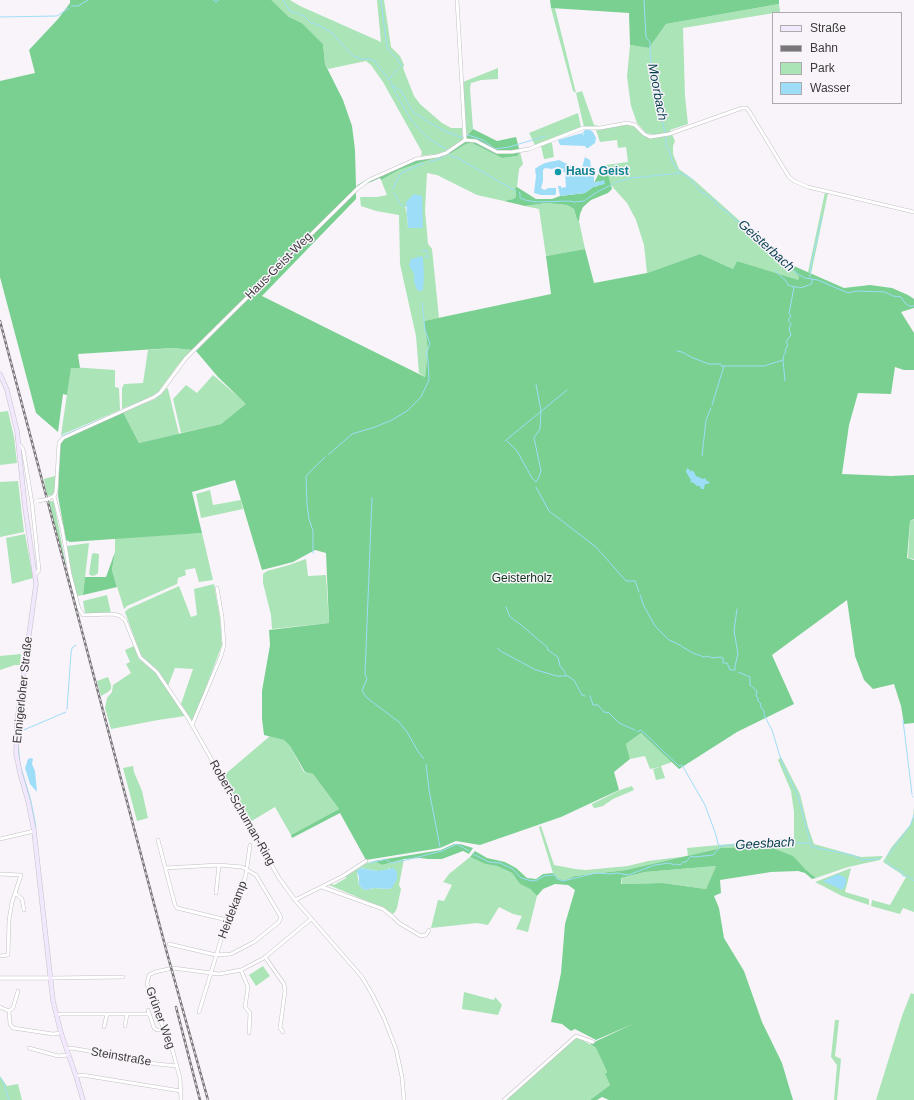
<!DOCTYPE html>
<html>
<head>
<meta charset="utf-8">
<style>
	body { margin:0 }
	#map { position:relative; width:914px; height:1100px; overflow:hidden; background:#f9f4fa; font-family:Arial,sans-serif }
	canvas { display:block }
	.legend { position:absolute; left:772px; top:12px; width:130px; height:92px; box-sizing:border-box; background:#f9f4fa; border:1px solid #adaaae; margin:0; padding:5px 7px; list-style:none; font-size:12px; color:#3c3a3c }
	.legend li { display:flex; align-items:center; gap:8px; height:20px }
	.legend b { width:20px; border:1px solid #adaaae }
</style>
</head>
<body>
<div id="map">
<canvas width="914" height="1100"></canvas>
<ul class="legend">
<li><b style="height:5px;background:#f1e8fd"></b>Straße</li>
<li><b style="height:5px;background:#7a777a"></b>Bahn</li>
<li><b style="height:11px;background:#aae4b7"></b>Park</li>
<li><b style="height:11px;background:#9eddf8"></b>Wasser</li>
</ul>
</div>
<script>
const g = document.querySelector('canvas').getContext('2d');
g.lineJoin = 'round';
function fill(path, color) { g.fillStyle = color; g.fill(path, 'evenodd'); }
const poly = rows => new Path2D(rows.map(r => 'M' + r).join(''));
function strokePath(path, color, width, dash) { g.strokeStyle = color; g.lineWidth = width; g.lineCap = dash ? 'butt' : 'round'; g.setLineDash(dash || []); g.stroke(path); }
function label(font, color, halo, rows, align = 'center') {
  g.font = font + ' Arial,sans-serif'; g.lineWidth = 3; g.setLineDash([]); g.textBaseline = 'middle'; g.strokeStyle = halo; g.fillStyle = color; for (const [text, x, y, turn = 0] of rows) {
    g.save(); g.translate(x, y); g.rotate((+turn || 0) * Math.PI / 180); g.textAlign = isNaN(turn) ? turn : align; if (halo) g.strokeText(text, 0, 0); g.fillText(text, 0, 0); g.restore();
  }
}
fill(poly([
	[270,0,290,0,300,6,381,42,377,0,384,0,391,47,400,56,404,65,403,68,414,96,420,104,442,123,451,128,462,128,463,140,442,153,421,156,422,152,383,82,371,65,366,61,328,69,325,64,323,44,302,23,289,17],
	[779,4,780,12,683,28,685,96,688,124,670,130,675,141,673,146,673,154,679,169,694,180,787,263,799,277,798,281,737,261,733,269,700,254,647,273,644,245,636,220,627,203,609,183,605,165,628,162,626,147,618,148,617,140,600,142,596,130,627,124,634,125,650,138,655,135,646,133,637,123,631,106,627,77,630,45,649,48,666,24],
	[551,8,555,8,576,93,582,91,594,125,599,126,592,128,584,127,576,93,573,91],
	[498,68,498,79,481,80,471,83,470,88,473,129,467,135,464,120,463,82],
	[578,113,581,127,535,145,529,133],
	[550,142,552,143,554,157,545,159,544,159,541,146],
	[472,143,502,158,517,156,520,152,523,164,519,169,517,187,515,188,516,197,513,199,504,201,477,195,437,175,427,173,425,210,428,244,432,249,439,318,424,321,428,350,425,377,419,373,416,336,400,264,399,215,376,211,361,206,360,197,377,197,387,195,381,180,399,170,419,163,450,154,466,144],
	[422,201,421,228,408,228,407,214,405,207],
	[825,192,828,193,811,274,808,272],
	[547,203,567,205,574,209,577,220,579,221,585,249,546,256,539,209,525,206],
	[173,348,193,350,178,365,159,391,153,396,122,409,122,388,124,384,143,383,148,350],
	[71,367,115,370,115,387,119,388,120,410,61,435],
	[213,375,247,404,221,424,181,433,173,399,186,385,197,393],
	[167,388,168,389,179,434,139,443,123,412,155,399],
	[8,411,14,437,17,463,0,465,0,412],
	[55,476,55,492,52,495,47,496,44,479],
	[18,481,24,532,0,537,0,482],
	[210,490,213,505,241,500,243,509,201,518,196,494],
	[48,501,53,501,54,503,66,565,65,565],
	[914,520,914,559,908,558,910,521],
	[202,533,213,580,199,582,195,568,185,570,186,575,178,578,177,584,127,606,124,609,112,570,115,552,115,538],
	[25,534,33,578,12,584,6,538],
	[89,543,83,595,77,596,71,573,67,546],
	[94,553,99,554,98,573,96,575,92,576,89,574,92,554],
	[306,559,308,576,326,575,329,623,272,629,271,615,263,583,263,574,267,571,289,565],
	[214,584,220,618,222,645,193,722,181,704,193,669,175,668,168,686,158,671,141,656,125,612,128,609,179,586,191,617,197,615,194,589],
	[107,595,111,613,85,613,83,601],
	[134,646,139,659,156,673,185,716,158,720,111,729,105,708,107,698,112,692,113,685,131,673,126,664,130,662,125,650],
	[21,654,20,665,15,665,0,670,0,656],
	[108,677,111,685,111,689,108,692,101,696,97,681],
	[641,733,672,762,661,766,665,778,656,780,653,769,660,767,650,769,645,756,630,759,626,744],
	[270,736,284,740,290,746,304,772,313,774,339,809,291,835,275,807,250,822,223,776],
	[781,757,800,794,808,827,814,844,861,857,883,856,880,860,848,867,816,878,805,869,767,846,721,848,626,870,575,876,565,880,559,879,553,873,539,827,541,826,554,865,575,869,586,870,628,866,648,861,688,856,687,848,794,838,794,812,791,791,778,760],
	[133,766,134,772,142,791,148,818,137,821,123,768],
	[632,786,634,790,613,799,603,806,595,808,593,807,592,804,620,790],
	[914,807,914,912,903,908,900,914,871,906,872,900,890,905,906,877,883,862,891,848,910,825,913,818],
	[470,857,485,864,497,866,512,873,520,884,530,889,537,896,528,932,516,929,522,916,513,914,499,907,488,925,477,923,431,928,438,900,444,901,452,885,443,882,449,874],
	[404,859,399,885,401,889,397,908,395,912,393,914,383,908,329,885,331,884,334,885,346,878,346,876,367,863,374,861,382,865],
	[361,868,378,871,384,871,390,868,392,888,388,889,375,888,364,890,359,885,357,872],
	[716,866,706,889,663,883,622,884,621,878,645,872],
	[851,868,845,892,869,899,869,905,842,896,815,882],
	[263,966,270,976,256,986,249,975],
	[464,992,494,1000,495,997,502,1005,498,1015,462,1009],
	[911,993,914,994,914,1100,876,1100,902,1016],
	[835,1020,839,1020,835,1056,841,1059,837,1100,834,1100,837,1065,831,1057],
	[574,1038,579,1038,596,1048,607,1072,605,1074,610,1085,590,1100,505,1100],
	[0,1076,7,1086,18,1084,22,1100,0,1100]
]), '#aae4b7');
fill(poly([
	[70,0,271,0,289,17,302,23,323,44,325,64,343,100,352,126,355,150,356,186,366,180,415,158,442,153,463,140,473,129,497,141,516,137,520,152,517,156,502,158,472,143,466,144,450,154,419,163,399,170,381,180,380,178,364,185,356,186,356,188,193,350,173,348,78,354,80,368,71,368,67,395,63,394,58,432,36,413,0,277,0,81,35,73,29,50,58,19,70,3],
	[550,0,779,0,779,4,666,24,649,48,630,45,629,13,551,8],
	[605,165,612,189,608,193,591,200,583,207,580,214,579,221,577,220,574,209,567,205,547,203,525,206,504,201,513,199,516,197,515,188,517,187,536,199,552,199,560,196,585,193,593,187,598,186,599,181,594,183,602,167],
	[356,191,356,199,262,296,425,377,428,350,424,321,551,294,546,256,585,249,594,283,647,273,700,254,733,269,737,261,798,280,799,277,787,263,844,288,870,285,892,288,908,295,914,299,914,308,901,312,914,333,914,370,904,370,895,367,891,394,858,393,849,425,842,474,891,476,914,475,914,519,910,521,907,558,914,560,914,723,904,724,901,706,894,684,873,689,864,680,855,656,847,600,772,655,794,704,737,732,679,769,641,733,626,744,630,759,614,772,619,790,561,817,480,845,456,841,440,848,366,860,340,813,292,838,291,835,339,809,313,774,305,772,290,746,284,740,264,735,262,719,262,691,270,645,269,630,329,623,326,553,315,550,293,562,262,570,235,480,192,492,202,533,70,542,66,540,58,496,60,444,62,440,123,412,139,443,221,424,246,404,218,377,196,351],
	[115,552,112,570,117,587,83,595,85,577,106,577],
	[454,844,460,844,473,848,469,854,463,851,442,859,428,859,420,858,404,859,382,865,374,861,441,850],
	[767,846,793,856,805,869,816,878,812,879,805,873,798,871,771,872,720,880,721,893,714,896,719,908,724,938,744,971,762,1022,782,1063,793,1100,609,1100,602,1097,597,1100,590,1100,610,1085,605,1074,607,1072,596,1048,590,1044,635,1023,596,1040,575,1029,571,1031,562,1024,551,1022,561,973,565,924,575,890,568,885,555,884,543,889,537,896,530,889,520,884,512,873,497,866,485,864,470,857,475,851,487,858,505,862,516,868,527,878,536,879,543,874,553,873,559,879,565,880,575,876,626,870,721,848],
	[716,866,706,889,663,883,621,884,621,878,645,872]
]), '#7ad091');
fill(poly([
	[586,129,590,130,593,132,596,138,595,143,588,148,586,148,585,146,560,145,558,140,582,133,584,136,583,132],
	[585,157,590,160,591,167,594,172,594,183,604,180,605,184,593,187,585,193,560,196,558,186,561,186,561,188,566,187,565,173,563,171,564,169,557,167,552,169,545,168,543,170,543,181,541,188,544,190,549,188,556,188,556,194,555,195,541,195,534,193,536,176,535,169,539,166,545,163,559,160,581,171],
	[414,194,422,196,423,227,421,228,408,228,406,202],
	[422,256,423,258,424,276,423,290,420,291,417,290,414,282,414,274,409,265,411,259],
	[687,468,690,470,690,472,692,470,694,472,696,476,703,479,705,478,707,481,710,482,708,484,705,484,704,489,701,489,700,486,697,486,692,482,690,483,691,480,686,472],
	[31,758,33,759,32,764,35,771,37,792,30,784,25,768,28,759],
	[361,868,378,871,394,868,397,872,397,879,392,888,388,889,375,888,364,890,359,885,359,877,357,872,356,872],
	[838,874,846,878,846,884,842,890,823,881]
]), '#9eddf8');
strokePath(poly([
	[213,0,216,2,219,0],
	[283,0,290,11,304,16,310,22,320,26,332,33,353,56,362,59,368,59,374,60,379,68,389,79,392,85,401,91,413,112,428,122,445,131,460,137,468,135,483,140,495,149,509,147,546,136],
	[381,0,387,48,398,60,402,67],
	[644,0,646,37,650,42,650,49],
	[71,6,78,6,88,0],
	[0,17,57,16,69,8],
	[650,50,652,78,665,133],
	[389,79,399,68],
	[392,86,411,120,428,138,446,149],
	[666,137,666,147,669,150,672,161,679,172],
	[429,162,439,159,449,153,452,157,456,157,516,191],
	[673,174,680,173,689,177,701,192,705,193,706,195,716,202,716,204,721,208,726,211,738,222,741,222,748,232,775,254,780,261,785,263,798,274,805,278,818,280,848,293,856,291,885,292,893,296,901,297,905,303,909,306,914,306],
	[617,182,631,178,671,174],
	[393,189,396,182,401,173,424,163],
	[519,192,520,193,520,198,525,200,536,202,570,201,574,202,584,201,597,192,615,183],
	[394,193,400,204,405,206],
	[422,251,426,250,428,257,425,257],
	[775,271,786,281,788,285,794,287],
	[810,277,811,265,822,217],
	[677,351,682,352,693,358,709,364,721,364],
	[784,354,786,352,785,350,788,345,786,342,791,335,789,329,791,324,788,320,791,316,789,314,794,287,798,287,800,288,809,285,812,283,812,279],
	[783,360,785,381],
	[721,366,764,366,783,360,784,355],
	[712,405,724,366],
	[62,436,120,411],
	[505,441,567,390],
	[507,441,517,451,532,478,536,482,539,477,541,471,534,438,540,429,541,411,536,384],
	[328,455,352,434,375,427,392,420,407,411,421,397,429,380,428,359,426,354,430,344,425,330,422,302],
	[702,456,706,420,711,408],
	[536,487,549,511,596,547,626,581,635,581,639,592],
	[372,498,365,674,367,679,362,690,366,697,399,722,407,732,419,753,424,759],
	[313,553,313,531,309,519,307,505,306,476,325,457],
	[640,595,644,606,655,626,669,640,676,643,693,653,704,657,706,656,713,658,720,657,723,658,723,663,727,663,728,665,730,670,735,670,735,666,738,654,734,631,737,609],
	[506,607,510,617,520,624,547,647,548,650,558,657,560,666,564,671,566,675,574,680,582,695,585,696],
	[497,648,502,652,536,670,557,676,566,676],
	[738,672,750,677,750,685,757,691,756,696,758,698,758,701,761,704,760,706,764,711,764,715,772,730,782,763,798,796,810,841],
	[590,696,593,705,598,705,604,712,609,713,619,723,635,730],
	[67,709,71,653,72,648,76,645],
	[903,720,912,794],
	[19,724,20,717],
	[19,732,66,712],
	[637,732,641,730,679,766,682,765,705,805,716,835,718,844,721,846],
	[18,742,20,764,31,801,36,827],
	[426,764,429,790,440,847],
	[912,796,913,797],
	[473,854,489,862,500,863,513,869,521,878,532,881,537,880,544,876,555,875,557,879,563,881,596,873,610,874,617,873,628,875,655,865,669,863,675,865],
	[888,855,910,826,914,815],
	[885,860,892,867,901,871,903,876,908,876,914,881],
	[370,863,383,860,385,859,391,863,402,861,442,851,457,844,469,851],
	[676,864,680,865,683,862,686,862,691,856,694,857,713,855,721,846,756,842,767,844,780,843,784,841,792,843,811,843,812,847,852,855,863,860,879,859],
	[0,1078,3,1081,9,1100]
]), '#9eddf8', 1);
const minor = poly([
	[457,0,465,140],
	[19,444,23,449,32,503,39,570,35,575],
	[54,496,62,528,70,574,79,609,83,615,113,614,120,616,125,620,140,657,157,672,188,718,279,878,295,900,362,977,372,994,384,1018,396,1049,402,1077,404,1100],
	[48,499,54,496,56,492,59,443,63,438,154,397,160,393,186,358,358,188,369,180,416,159,437,156,446,153,465,140,476,141,497,152,512,152,529,149,583,128,600,128,627,123,635,125,644,134,650,137,669,134,742,108,746,108,749,111,789,177,794,181,808,187,914,212],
	[192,725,221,656,224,645,222,617,217,588],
	[0,839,34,831],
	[158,840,175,905,177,908,227,920],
	[165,868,219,865,242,867,256,875,281,917,279,922,254,942,231,954,216,955,169,944],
	[0,874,21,875,12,902,9,920,8,955,0,956],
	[322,887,383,909,393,917,399,923,421,936,426,935,429,930],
	[15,893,22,899,24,910],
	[216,893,219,865],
	[295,900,343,876,366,861],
	[265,957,284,984,285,991,280,1028,283,1032],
	[241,970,248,987,245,1007,250,1013,249,1033],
	[50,978,123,977],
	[0,1007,9,1011],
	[148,1010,154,1028,157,1030,164,1030],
	[9,1011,10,1024,13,1028,53,1034,61,1033],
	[9,1011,13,1008,18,991],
	[199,1012,227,920,242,889,246,874,250,845],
	[56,1015,61,1014,149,1014],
	[125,1026,127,1014],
	[104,1027,107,1014],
	[29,1048,58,1056,68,1055],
	[66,1049,71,1048,83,1050,157,1064,177,1066],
	[76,1076,82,1075,181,1091],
	[181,1100,180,1078,170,1041,164,1030,147,984,149,975,155,972,173,968,219,974,241,970,264,958,311,919],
	[504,1100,576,1036,593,1042]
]);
const tertiary = poly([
	[0,978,50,978]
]);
const secondary = poly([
	[0,374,7,390,17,431,25,507,36,584,17,722,16,753,20,773,28,801,34,831,53,1001,61,1033,76,1076,83,1100]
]);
strokePath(minor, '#c4bfc6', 4);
strokePath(tertiary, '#c4bfc6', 4.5);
strokePath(secondary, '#c4bfc6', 5);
strokePath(minor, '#fff', 3);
strokePath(tertiary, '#fff', 3.5);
strokePath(secondary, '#f1e8fd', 4);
const rail = poly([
	[0,321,167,953,208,1100],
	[176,1007,200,1100]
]);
strokePath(rail, '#7a777a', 2.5);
strokePath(rail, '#f9f4fa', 1, [3]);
const minorBridge = poly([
	[38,501,48,499]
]);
strokePath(minorBridge, '#c4bfc6', 4, []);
strokePath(minorBridge, '#fff', 3);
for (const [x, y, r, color] of [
	[558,172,4,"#0f9aa8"]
]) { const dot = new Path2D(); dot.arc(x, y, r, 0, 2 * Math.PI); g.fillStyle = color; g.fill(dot); strokePath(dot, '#f9f4fa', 1.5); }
label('bold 12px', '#0d838f', '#f9f4fa', [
	["Haus Geist",566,172]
], 'left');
label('12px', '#3c3a3c', '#f9f4fa', [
	["Haus-Geist-Weg",279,266,-45],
	["Ennigerloher Straße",23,690,-84],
	["Robert-Schuman-Ring",242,813,60],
	["Heidekamp",233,910,-69],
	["Grüner Weg",160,1018,70],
	["Steinstraße",121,1057,10]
]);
label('12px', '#10351c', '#f9f4fa', [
	["Geisterholz",522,579]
]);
label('italic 13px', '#033c4d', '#f9f4fa', [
	["Moorbach",657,92,79],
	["Geisterbach",766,246,42],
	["Geesbach",765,844,-3]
]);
</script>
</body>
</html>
